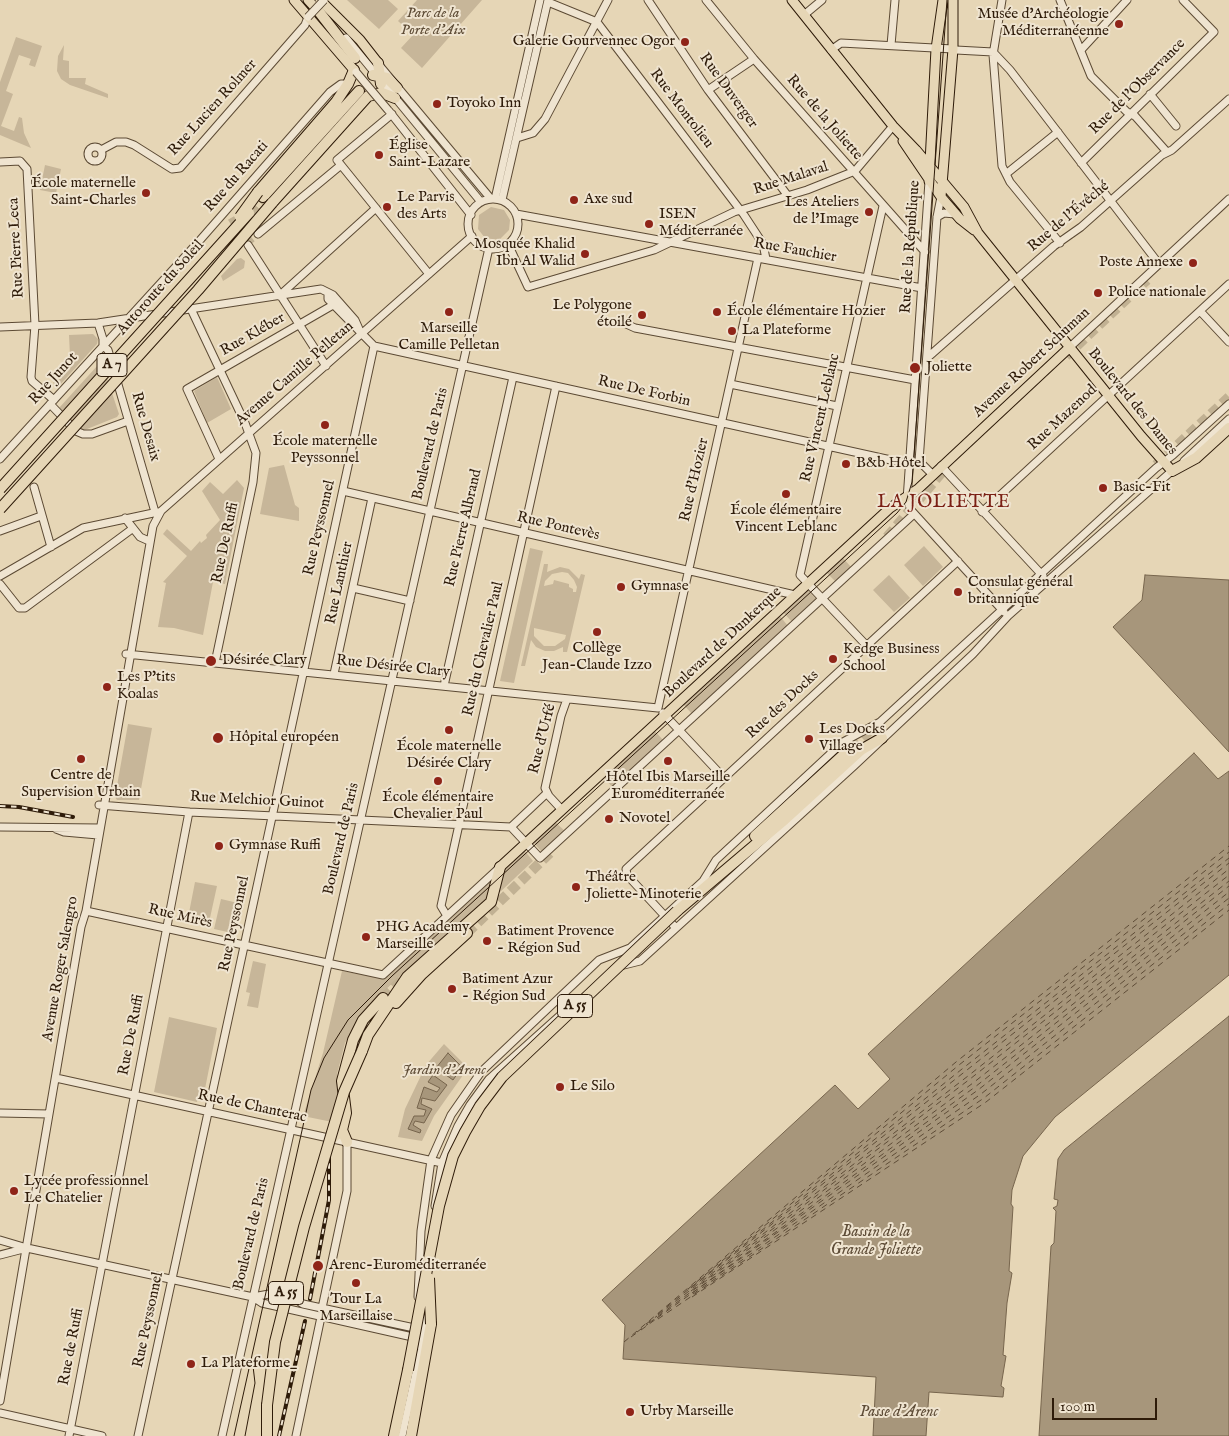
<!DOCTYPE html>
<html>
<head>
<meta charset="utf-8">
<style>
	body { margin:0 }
	#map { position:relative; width:1229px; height:1436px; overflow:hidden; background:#e6d6b6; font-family:"IM FELL English",serif }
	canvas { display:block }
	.scale { position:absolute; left:1052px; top:1398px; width:105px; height:22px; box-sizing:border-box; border:2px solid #2e1b09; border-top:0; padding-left:6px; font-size:15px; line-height:18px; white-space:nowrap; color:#2e1b09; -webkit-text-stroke:4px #efe4d0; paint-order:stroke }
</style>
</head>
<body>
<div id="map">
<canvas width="1229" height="1436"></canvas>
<div class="scale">100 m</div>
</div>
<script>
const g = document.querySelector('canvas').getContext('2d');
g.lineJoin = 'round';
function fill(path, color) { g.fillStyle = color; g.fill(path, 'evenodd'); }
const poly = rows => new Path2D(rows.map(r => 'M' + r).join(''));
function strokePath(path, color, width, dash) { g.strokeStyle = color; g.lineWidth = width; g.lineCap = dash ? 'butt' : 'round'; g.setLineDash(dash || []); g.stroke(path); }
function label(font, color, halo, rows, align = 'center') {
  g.font = font + ' "IM FELL English",serif'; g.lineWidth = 4; g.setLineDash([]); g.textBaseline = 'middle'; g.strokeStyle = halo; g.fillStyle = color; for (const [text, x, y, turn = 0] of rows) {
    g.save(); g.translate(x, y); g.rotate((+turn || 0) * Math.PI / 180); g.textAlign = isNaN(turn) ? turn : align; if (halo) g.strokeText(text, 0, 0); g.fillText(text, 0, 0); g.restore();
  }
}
fill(poly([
	[347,0,388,0,398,9,379,29],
	[417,0,482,0,422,68,401,48,413,35,398,21],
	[16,37,42,46,35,67,29,65,31,59,19,55,6,91,13,94,1,126,14,131,19,117,22,118,24,133,31,148,0,135,0,82],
	[64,45,63,60,69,61,69,78,86,78,85,84,108,94,108,98,70,85,61,79,57,71,58,56],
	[45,165,61,169,56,193,40,190],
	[491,207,504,210,510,220,509,230,499,240,485,238,478,229,479,215],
	[241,258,245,261,244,268,223,281,221,276,237,259],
	[93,334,98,339,97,344,58,387,53,383,70,362,67,359,70,356,69,335],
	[98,365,103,366,119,414,117,417,82,431,59,408],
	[217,377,231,409,207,423,194,391],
	[284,465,295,505,299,508,299,521,260,514,269,468],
	[237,480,244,488,225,584,213,582,203,635,174,628,158,627,166,583,163,582,187,556,163,534,167,529,191,551,200,541,201,543,207,538,206,535,220,520,202,491,210,482,223,494],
	[924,546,943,567,923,586,904,565],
	[530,548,543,551,514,683,500,681],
	[842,557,851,567,836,582,826,572],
	[544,564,548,564,547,572,560,567,569,569,579,579,581,574,585,575,567,652,563,652,563,647,554,651,545,651,536,647,531,640,525,666,521,666],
	[562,572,568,573,574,580,577,587,576,592,573,592,573,589,569,587,569,584,554,580,553,584,544,586,545,581,552,574],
	[534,628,566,635,565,639,555,646,544,646,534,636],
	[889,575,910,598,894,612,873,590],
	[807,589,817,600,792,622,783,612],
	[779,615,788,626,692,714,683,704],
	[128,724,152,728,139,800,117,800,115,797],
	[654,730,663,740,612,787,604,777],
	[555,822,565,831,542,852,533,842],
	[524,850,533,861,499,893,504,869],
	[493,878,490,895,482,906,444,936,371,1003,351,1032,345,1043,337,1074,339,1104,337,1123,303,1116,323,1053,342,971,380,978,385,977],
	[195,882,217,886,208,927,187,923],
	[221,899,238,903,232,933,214,929],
	[253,961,266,964,258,1008,247,1006,250,993,246,992],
	[169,1017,217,1028,203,1099,198,1098,197,1102,154,1092],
	[444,1044,468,1068,434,1116,422,1141,398,1137,405,1109,426,1065]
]), '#c7b699');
const water = poly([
	[1145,575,1229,580,1229,752,1113,627,1142,600,1145,575],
	[1194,753,1218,779,1229,771,1229,975,1055,1117,1023,1156,1012,1190,1011,1204,1013,1207,1009,1271,1012,1273,1007,1303,1003,1355,1006,1356,1001,1386,1004,1388,1003,1397,929,1392,926,1436,873,1436,876,1377,623,1359,625,1325,602,1300,835,1085,858,1109,890,1079,868,1054,1194,753],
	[1229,1016,1229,1436,1039,1436,1051,1246,1054,1243,1056,1211,1053,1208,1057,1206,1058,1200,1054,1199,1058,1159,1064,1150,1229,1016],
	[448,1053,462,1067,453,1080,436,1068,448,1053],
	[433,1075,447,1085,435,1101,422,1098,421,1104,432,1109,424,1123,415,1121,413,1125,421,1130,420,1133,408,1129,414,1116,424,1116,426,1110,417,1108,424,1087,437,1092,440,1088,428,1082,433,1075]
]);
fill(water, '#a7967b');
strokePath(water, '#77654d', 1);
strokePath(poly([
	[691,1288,1229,863],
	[688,1289,959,1065,1229,852],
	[691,1291,970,1079,1229,875],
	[692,1293,975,1087,1229,886],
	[693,1294,981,1094,1229,898],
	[692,1297,986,1102,1229,910],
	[658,1314,962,1069,1229,858],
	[658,1315,968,1076,1229,869],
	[657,1318,978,1090,1229,892],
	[658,1319,984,1098,1229,904],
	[649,1323,973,1083,1229,881],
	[646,1324,657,1316],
	[641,1330,656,1319],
	[637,1332,648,1324],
	[631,1337,638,1332],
	[624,1342,956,1062,1229,846]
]), '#5e4c37', 1, [6, 5]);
strokePath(poly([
	[231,218,239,231],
	[247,243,258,234]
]), '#c1b193', 7, [7, 3.5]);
strokePath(poly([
	[249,213,263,197],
	[1066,356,1147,280],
	[1156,465,1229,397],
	[887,537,944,470],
	[851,748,878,723],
	[467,933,550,853],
	[383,998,402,980]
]), '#c1b193', 10, [10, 5]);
const minor = poly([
	[648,0,708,90,788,196],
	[706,0,754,59,925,252],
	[1002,0,993,55,1002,166,1010,182,1060,243],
	[1060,0,1091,76,1127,112,1135,116,1167,152],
	[548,2,597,22,744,215,763,244,766,259],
	[804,15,822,0],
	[346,38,481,202],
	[891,45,895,0],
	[1082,49,1127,0],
	[831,50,841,43,953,49],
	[956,50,993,52],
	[993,52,1010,70,1159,264],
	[379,65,491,199],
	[708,90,754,59],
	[1150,94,1176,126],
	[389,111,471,215],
	[392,114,337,160,429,274],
	[517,138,533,133,545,119,608,0],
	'88 154a7 7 0 1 1 14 0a7 7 0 1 1-14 0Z',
	[101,150,116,142,126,142,134,145,172,169,180,168,305,25,308,17],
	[0,162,20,161,27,169,35,325,31,377,32,381,54,400],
	[1081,163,1214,32,1183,0],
	[1006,174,1058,132],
	[929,181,907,500,911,510,1004,612],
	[495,199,540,0],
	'468 224a25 25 0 1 1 50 0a25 25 0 1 1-50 0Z',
	[502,200,548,0],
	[516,214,922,288],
	[937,217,944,213,955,214],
	[258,234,341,165],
	[508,244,528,287,654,250,734,212,807,190,855,171,893,126],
	[248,245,326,366],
	[328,294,328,299,374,346],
	[279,296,376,208],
	[191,309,245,423,256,453,253,482,215,663],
	[1200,311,1229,342],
	[98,323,103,339,103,346,108,350,155,512],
	[624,323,635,328,915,380],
	[0,327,98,323,321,289,333,295,355,320,359,329],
	[374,346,909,464],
	[1070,347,1229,199],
	[927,358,1054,246,1081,227,1162,155,1172,150,1229,99],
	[730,384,837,406],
	[50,404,76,431,83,434,92,434,128,421],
	[0,459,201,239,330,92,341,84,348,84],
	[219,459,187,389,333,305],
	[1184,461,1229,419],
	[941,466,1043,576],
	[933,475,919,461,937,217,941,197],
	[34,487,51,547],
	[343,491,795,595],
	[982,512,1229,284],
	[125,518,140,537,149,541],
	[0,531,41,516],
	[0,576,83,528,158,512],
	[0,584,19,608,25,608,132,529],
	[353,588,410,601],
	[867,646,800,575,883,206],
	[126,654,658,708],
	[334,674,372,498],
	[444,686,513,377],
	[658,708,758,258],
	[663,713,724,778],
	[99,805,189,812,511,827,540,858,914,514],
	[562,810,549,796,545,788,561,716,567,699],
	[0,827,100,828],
	[511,827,547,793],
	[56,829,64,832,98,835],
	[86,911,383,975,499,868],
	[447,916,441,906,556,386],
	[676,928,627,875,626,869,958,561],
	[620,966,640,961,854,766,973,654,1008,616,1174,469],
	[56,1078,442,1163],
	[0,1113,49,1114],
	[435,1206,442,1163,458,1126,470,1105,489,1079,566,1010],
	[0,1240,27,1248,253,1297,262,1303,417,1338],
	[0,1255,27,1248],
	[253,1297,269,1294,297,1300,303,1304,419,1329],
	[418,1297,421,1231,431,1160,451,1115,481,1072,599,960,630,948,703,881,716,860,843,742,880,722,1156,468,1173,455,1229,404],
	[322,1308,347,1191,347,1142],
	[0,1401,81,927,86,911,153,526,161,511,472,236],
	[0,1413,102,1436],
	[69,1436,189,812],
	[138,1436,374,346],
	[222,1436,489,248],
	[296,1436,321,1317],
	[402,1436,421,1350,426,1309]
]);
const major = poly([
	[294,0,354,70],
	[308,0,320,13],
	[320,0,360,40,378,63],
	[792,0,893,126,916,150,964,207,978,233,1141,436,1172,471],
	[903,141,941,197,960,219,974,230],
	[929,181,936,49,943,0],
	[941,197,953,49,953,0],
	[500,867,890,508,918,489,1070,347]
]);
const highway = poly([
	[320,13,355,58],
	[378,63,381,84],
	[373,75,387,78,397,88],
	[258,192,336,102,348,84,354,70],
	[263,197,359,91],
	[272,203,368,96,382,93,395,98],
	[1172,471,1196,458,1229,428],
	[755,836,851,748],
	[677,911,782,822,861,750,882,738],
	[396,1003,422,974,467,933],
	[362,1051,368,1035,407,977,491,902,500,867],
	[342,1130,347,1142],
	[330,1138,334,1137,342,1130,346,1113,342,1081,353,1040,363,1020,383,998],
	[267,1405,267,1436],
	[394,1436,408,1370],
	[411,1436,431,1324]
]);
strokePath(minor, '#5c4a34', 9);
strokePath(major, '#2e1b09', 11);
strokePath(highway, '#2e1b09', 12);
strokePath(minor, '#efe4d0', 7);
strokePath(major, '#e6d6b6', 9);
strokePath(highway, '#e6d6b6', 10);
strokePath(poly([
	[234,1436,311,1090,324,1058,348,1020,392,976,897,513,906,502,912,482,947,0],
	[245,1436,255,1383,253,1366]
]), '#2e1b09', 1);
const rail = poly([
	[0,806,19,807,73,817],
	[310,1299,329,1200,329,1156],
	[279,1436,305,1321]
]);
strokePath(rail, '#2e1b09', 4);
strokePath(rail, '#efe4d0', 2, [5.5]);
const minorBridge = poly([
	[308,17,324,0],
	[356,72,388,110]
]);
const highwayBridge = poly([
	[240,217,258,192],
	[0,489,249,213],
	[0,509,198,290,272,203],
	[429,1278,431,1324],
	[408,1370,439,1206,453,1156,465,1132,480,1106,502,1077,677,911],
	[267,1405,275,1342,304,1227,344,1092,362,1051]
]);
strokePath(minorBridge, '#5c4a34', 9, []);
strokePath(highwayBridge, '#2e1b09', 12, []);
strokePath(minorBridge, '#efe4d0', 7);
strokePath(highwayBridge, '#e6d6b6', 10);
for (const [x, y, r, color] of [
	[1119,24,5,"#8f2418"],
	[685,42,5,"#8f2418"],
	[437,104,5,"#8f2418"],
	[379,155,5,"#8f2418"],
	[146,193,5,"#8f2418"],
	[574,200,5,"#8f2418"],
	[387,207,5,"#8f2418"],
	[869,212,5,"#8f2418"],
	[649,224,5,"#8f2418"],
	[585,254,5,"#8f2418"],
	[1193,263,5,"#8f2418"],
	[1098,293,5,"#8f2418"],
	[449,312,5,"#8f2418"],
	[717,312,5,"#8f2418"],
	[642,315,5,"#8f2418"],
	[732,331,5,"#8f2418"],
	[915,368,6,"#8f2418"],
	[325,425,5,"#8f2418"],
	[846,464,5,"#8f2418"],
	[1103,488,5,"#8f2418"],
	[786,494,5,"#8f2418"],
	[621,587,5,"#8f2418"],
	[958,592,5,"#8f2418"],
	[597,632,5,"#8f2418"],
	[833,659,5,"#8f2418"],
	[211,661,6,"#8f2418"],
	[107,687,5,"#8f2418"],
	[449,730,5,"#8f2418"],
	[218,738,6,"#8f2418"],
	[809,739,5,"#8f2418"],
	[81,759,5,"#8f2418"],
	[668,761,5,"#8f2418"],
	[438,781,5,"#8f2418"],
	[609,819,5,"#8f2418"],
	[219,846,5,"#8f2418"],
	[576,887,5,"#8f2418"],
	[366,937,5,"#8f2418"],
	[487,941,5,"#8f2418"],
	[452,989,5,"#8f2418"],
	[560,1087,5,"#8f2418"],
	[14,1191,5,"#8f2418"],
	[318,1266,6,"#8f2418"],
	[356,1283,5,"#8f2418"],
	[191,1364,5,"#8f2418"],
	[630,1412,5,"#8f2418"]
]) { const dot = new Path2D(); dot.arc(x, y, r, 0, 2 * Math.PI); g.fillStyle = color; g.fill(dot); strokePath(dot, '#efe4d0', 2); }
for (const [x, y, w] of [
	[112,365,30],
	[575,1006,35],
	[286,1293,35]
]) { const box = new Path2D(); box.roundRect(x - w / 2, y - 11.5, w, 23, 4); g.fillStyle = '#efe4d0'; g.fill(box); strokePath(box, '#2e1b09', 1); }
label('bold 14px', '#2e1b09', null, [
	["A 7",112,365],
	["A 55",575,1006],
	["A 55",286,1293]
]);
label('italic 15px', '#5c4a34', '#efe4d0', [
	["Parc de la",433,14],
	["Porte d'Aix",433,31],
	["Jardin d’Arenc",444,1071]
]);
label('15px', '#2e1b09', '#efe4d0', [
	["Musée d'Archéologie",1109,15,"right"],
	["Méditerranéenne",1109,32,"right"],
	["Galerie Gourvennec Ogor",675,42,"right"],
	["Toyoko Inn",447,104],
	["Église",389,146],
	["Saint-Lazare",389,163],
	["École maternelle",136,184,"right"],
	["Saint-Charles",136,201,"right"],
	["Le Parvis",397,198],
	["des Arts",397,215],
	["Axe sud",584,200],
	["Les Ateliers",859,203,"right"],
	["de l'Image",859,220,"right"],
	["ISEN",659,215],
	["Méditerranée",659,232],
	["Mosquée Khalid",575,245,"right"],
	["Ibn Al Walid",575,262,"right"],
	["Poste Annexe",1183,263,"right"],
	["Police nationale",1108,293],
	["Le Polygone",632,306,"right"],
	["étoilé",632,323,"right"],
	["École élémentaire Hozier",727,312],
	["Marseille",449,329,"center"],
	["Camille Pelletan",449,346,"center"],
	["La Plateforme",742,331],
	["Joliette",926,368],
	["École maternelle",325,442,"center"],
	["Peyssonnel",325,459,"center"],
	["B&b Hôtel",856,464],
	["Basic-Fit",1113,488],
	["École élémentaire",786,511,"center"],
	["Vincent Leblanc",786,528,"center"],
	["Consulat général",968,583],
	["britannique",968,600],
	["Gymnase",631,587],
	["Collège",597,649,"center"],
	["Jean-Claude Izzo",597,666,"center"],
	["Kedge Business",843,650],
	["School",843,667],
	["Désirée Clary",222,661],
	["Les P'tits",117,678],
	["Koalas",117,695],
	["Les Docks",819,730],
	["Village",819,747],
	["Hôpital européen",229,738],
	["École maternelle",449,747,"center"],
	["Désirée Clary",449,764,"center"],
	["Centre de",81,776,"center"],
	["Supervision Urbain",81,793,"center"],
	["Hôtel Ibis Marseille",668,778,"center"],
	["Euroméditerranée",668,795,"center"],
	["École élémentaire",438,798,"center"],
	["Chevalier Paul",438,815,"center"],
	["Novotel",619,819],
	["Gymnase Ruffi",229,846],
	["Théâtre",586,878],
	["Joliette-Minoterie",586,895],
	["PHG Academy",376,928],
	["Marseille",376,945],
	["Batiment Provence",497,932],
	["- Région Sud",497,949],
	["Batiment Azur",462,980],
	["- Région Sud",462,997],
	["Le Silo",570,1087],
	["Lycée professionnel",24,1182],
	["Le Chatelier",24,1199],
	["Arenc-Euroméditerranée",329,1266],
	["Tour La",356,1300,"center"],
	["Marseillaise",356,1317,"center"],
	["La Plateforme_",201,1364],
	["Urby Marseille",640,1412]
], 'left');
label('15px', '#2e1b09', '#efe4d0', [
	["Rue de l'Observance",1138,87,-45],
	["Rue Duverger",728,91,54],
	["Rue Lucien Rolmer",213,108,-48],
	["Rue Montolieu",681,109,53],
	["Rue de la Joliette",824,118,49],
	["Rue du Racati",237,177,-49],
	["Rue Malaval",791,179,-18],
	["Rue de l'Évêché",1069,217,-40],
	["Rue de la République",911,247,-86],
	["Rue Pierre Leca",17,248,-93],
	["Rue Fauchier",795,251,10],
	["Autoroute du Soleil",161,288,-48],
	["Rue Kléber",253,335,-30],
	["Avenue Robert Schuman",1032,363,-43],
	["Avenue Camille Pelletan",295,374,-41],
	["Rue Junot",54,379,-48],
	["Rue De Forbin",644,392,13],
	["Boulevard des Dames",1132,402,51],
	["Rue Vincent Leblanc",821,418,-77],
	["Rue Mazenod",1063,418,-43],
	["Rue Desaix",145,427,74],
	["Boulevard de Paris",431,444,-77],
	["Rue d'Hozier",695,480,-77],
	["Rue Pontevès",558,527,13],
	["Rue Peyssonnel",320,528,-77],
	["Rue Pierre Albrand",464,528,-77],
	["Rue De Ruffi",226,543,-78],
	["Rue Lanthier",340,583,-78],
	["Boulevard de Dunkerque",723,643,-43],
	["Rue du Chevalier Paul",484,649,-77],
	["Rue Désirée Clary",393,667,6],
	["Rue des Docks",783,705,-43],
	["Rue d'Urfé",543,739,-76],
	["Rue Melchior Guinot",257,801,3],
	["Boulevard de Paris",342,839,-77],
	["Rue Mirès",180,917,13],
	["Rue Peyssonnel",235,924,-78],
	["Avenue Roger Salengro",61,969,-80],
	["Rue De Ruffi",132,1035,-79],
	["Rue de Chanterac",252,1107,12],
	["Boulevard de Paris",252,1234,-77],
	["Rue Peyssonnel",149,1320,-78],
	["Rue de Ruffi",72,1347,-79]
]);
label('italic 16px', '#5e4c37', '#efe4d0', [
	["Bassin de la",876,1233],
	["Grande Joliette",876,1251],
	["Passe d'Arenc",899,1413]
]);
g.letterSpacing = '1px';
label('18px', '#7a1f14', '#efe4d0', [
	["LA JOLIETTE",944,503]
]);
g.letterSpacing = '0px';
</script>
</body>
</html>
